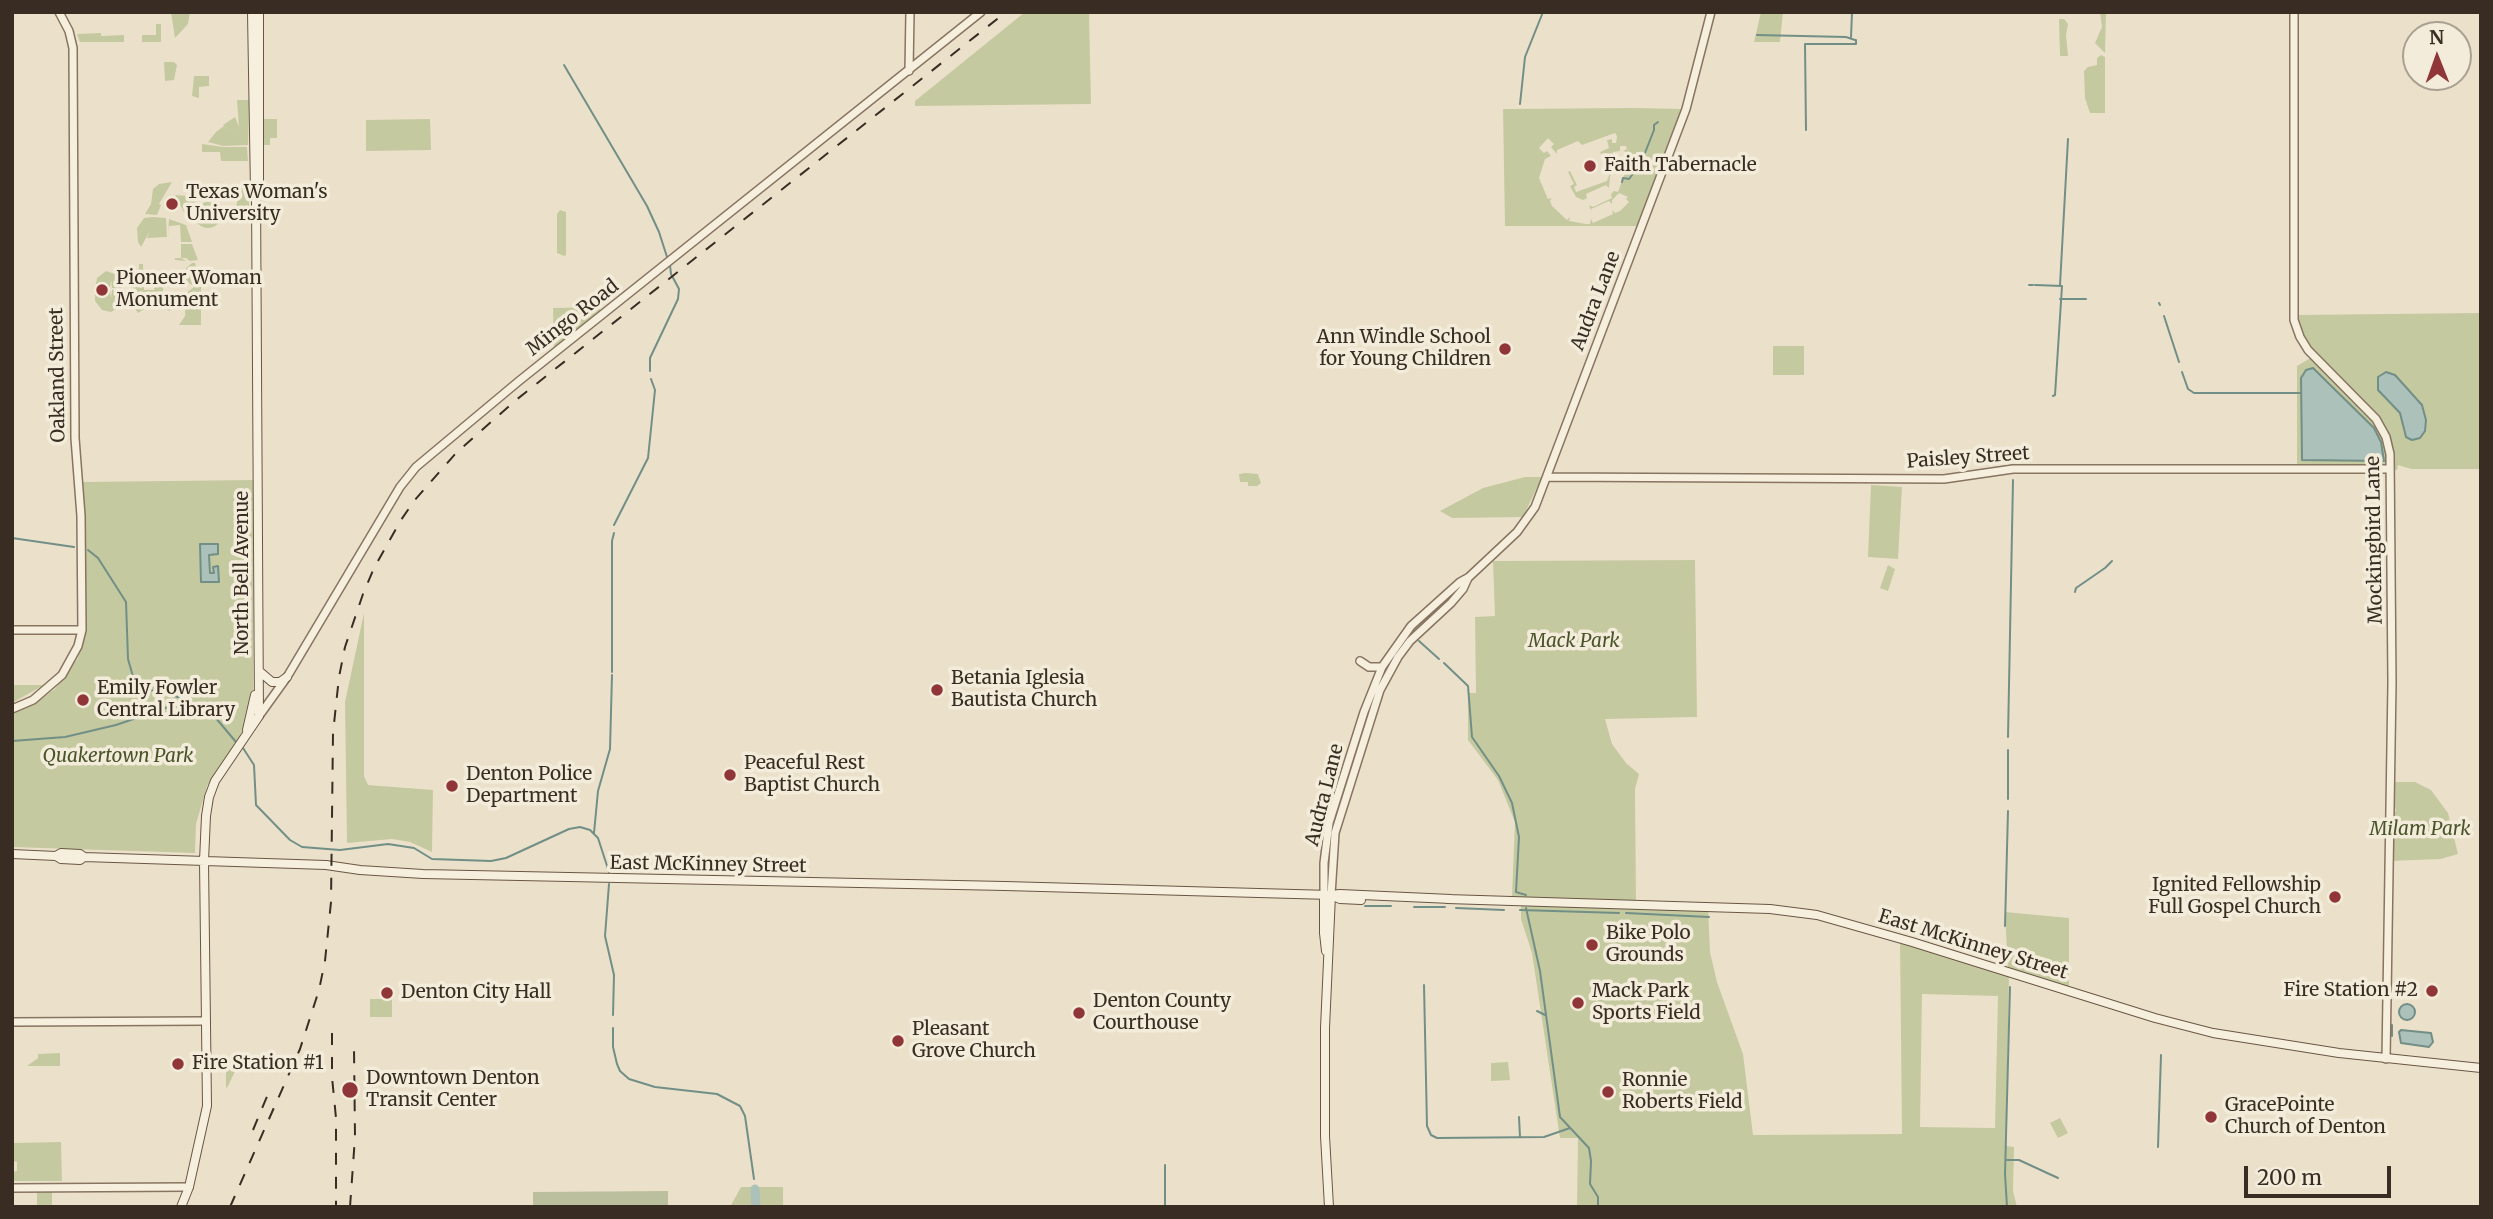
<!DOCTYPE html>
<html>
<head>
<meta charset="utf-8">
<style>
	body { margin:0 }
	#map { position:relative; width:2493px; height:1219px; overflow:hidden; background:#ebe1cb; font-family:Merriweather,serif }
	canvas { display:block }
	.frame { position:absolute; inset:0; border:14px solid #392d23; pointer-events:none }
	.north { position:absolute; left:2402px; top:21px; width:70px; height:70px; box-sizing:border-box; background:#f3ecda; border:2px solid #a9a091; border-radius:50%; rotate:359deg; font-size:19px; font-weight:700; line-height:28px; text-align:center; color:#392d23 }
	.north::after { content:''; display:block; margin:auto; width:24px; height:32px; background:#913638; clip-path:polygon(50% 0,100% 100%,50% 72%,0 100%) }
	.scale { position:absolute; left:2244px; top:1166px; width:147px; height:32px; box-sizing:border-box; border:4px solid #392d23; border-top:0; padding-left:9px; font-size:21px; line-height:24px; white-space:nowrap; color:#392d23; -webkit-text-stroke:5px #f3ecda; paint-order:stroke }
</style>
</head>
<body>
<div id="map">
<canvas width="2493" height="1219"></canvas>
<div class="frame"></div>
<div class="north">N</div>
<div class="scale">200 m</div>
</div>
<script>
const g = document.querySelector('canvas').getContext('2d');
g.lineJoin = 'round';
function fill(path, color) { g.fillStyle = color; g.fill(path, 'evenodd'); }
const poly = rows => new Path2D(rows.map(r => 'M' + r).join(''));
function strokePath(path, color, width, dash) { g.strokeStyle = color; g.lineWidth = width; g.lineCap = dash ? 'butt' : 'round'; g.setLineDash(dash || []); g.stroke(path); }
function label(font, color, halo, rows, align = 'center') {
  g.font = font + ' Merriweather,serif'; g.lineWidth = 7; g.setLineDash([]); g.textBaseline = 'middle'; g.strokeStyle = halo; g.fillStyle = color; for (const [text, x, y, turn = 0] of rows) {
    g.save(); g.translate(x, y); g.rotate((+turn || 0) * Math.PI / 180); g.textAlign = isNaN(turn) ? turn : align; if (halo) g.strokeText(text, 0, 0); g.fillText(text, 0, 0); g.restore();
  }
}
fill(poly([
	[171,12,190,12,188,24,175,38],
	[1025,12,1089,12,1091,104,915,106,915,101],
	[1761,12,1783,12,1780,42,1754,42],
	[2100,12,2106,12,2105,53,2095,43,2102,27],
	[2059,19,2064,19,2068,24,2066,35,2068,56,2060,56],
	[156,24,161,24,161,42,142,42,142,35,156,35],
	[101,33,101,36,124,35,124,42,80,42,77,34],
	[2101,55,2105,57,2105,113,2090,113,2085,98,2084,71,2088,67,2097,65,2097,58],
	[174,62,177,65,174,80,165,81,164,62],
	[194,76,209,76,209,86,199,87,199,98,192,96],
	[237,100,249,100,248,145,223,146,208,142,216,132,224,126,241,139,223,125,235,117,239,127],
	[1503,109,1633,108,1686,109,1642,226,1505,226],
	[1615,133,1617,136,1616,143,1612,143,1612,139,1607,140,1609,148,1600,152,1601,154,1605,153,1612,167,1607,181,1576,192,1574,187,1577,185,1570,171,1568,172,1574,184,1570,186,1576,197,1583,200,1587,198,1586,194,1606,185,1609,188,1610,176,1617,166,1613,165,1613,152,1620,151,1620,146,1626,146,1627,149,1623,151,1627,152,1627,165,1623,167,1626,170,1618,192,1614,191,1611,194,1612,198,1593,207,1589,205,1592,213,1591,209,1609,201,1612,204,1612,200,1619,193,1628,197,1626,199,1629,202,1620,211,1615,213,1612,210,1613,214,1593,223,1591,219,1590,224,1586,224,1569,221,1570,217,1567,220,1552,206,1550,201,1552,198,1548,199,1539,178,1545,159,1551,156,1547,151,1544,153,1539,148,1548,138,1554,144,1551,147,1557,154,1557,150,1578,141,1582,145],
	[264,119,277,119,277,138,270,138,270,145,263,145],
	[430,119,431,150,366,151,366,120],
	[202,144,223,147,247,147,248,161,221,161,220,152,202,152],
	[172,182,159,204,161,205,157,215,145,214,151,204,153,189,159,184],
	[242,182,249,182,249,214,236,213,238,190],
	[175,195,202,197,202,198,193,204,190,213,185,214],
	'195 215a13 13 0 1 1 26 0a13 13 0 1 1-26 0Z',
	[560,210,566,212,566,255,564,256,557,253,557,214],
	[152,217,166,218,167,237,147,238,150,231,141,247,138,242,137,228,144,218],
	[169,219,186,225,192,242,181,242,180,225,169,226,168,239],
	[181,244,192,244,198,260,190,261,186,258,181,258,186,261,175,260,175,258,181,258],
	[192,263,195,263,201,286,192,285,186,281,186,268],
	[139,264,143,264,144,290,154,290,154,284,163,284,163,306,171,307,170,311,152,304,138,313,132,304,135,301,135,289,130,287,130,278,139,269],
	[106,271,118,275,122,288,112,288,111,280,110,288,107,288,106,285,98,285,97,289,95,289,97,278],
	[194,287,201,287,201,325,179,325,185,316,186,293],
	[95,290,97,290,98,294,107,294,107,290,110,290,111,298,112,290,121,290,121,306,111,312,102,310,95,301],
	[598,307,600,308,600,313,554,349,553,308],
	[2481,313,2481,469,2411,469,2398,465,2397,470,2297,468,2297,366,2314,356,2304,345,2293,315],
	[2393,373,2419,400,2425,415,2404,434,2400,413,2377,386],
	[1773,346,1804,346,1804,375,1773,375],
	[1246,473,1258,474,1261,483,1257,486,1248,486,1248,482,1240,482,1239,474],
	[1525,477,1542,477,1523,517,1452,518,1440,511,1483,488],
	[253,480,253,696,248,717,240,736,207,786,196,824,195,853,12,847,12,713,35,703,55,689,78,658,86,631,83,482],
	[1871,485,1902,487,1898,559,1868,557],
	[1695,560,1697,717,1605,719,1612,744,1626,763,1639,774,1635,789,1636,905,1708,907,1710,952,1717,982,1743,1054,1753,1135,1902,1134,1900,938,2008,971,2005,912,2069,918,2069,991,2009,972,2006,1146,2014,1147,2013,1191,2017,1207,1577,1207,1578,1138,1560,1138,1532,953,1521,919,1521,902,1512,896,1515,822,1498,780,1468,740,1468,693,1476,693,1475,617,1495,616,1493,561],
	[1922,994,1998,996,1995,1128,1920,1127],
	[1888,565,1895,569,1888,591,1880,588],
	[364,613,364,776,368,785,433,790,432,852,410,842,392,839,347,843,345,702],
	[12,685,44,685,12,703],
	[2390,782,2415,782,2431,790,2448,813,2458,854,2441,859,2389,861,2390,814,2396,811,2395,807,2390,805],
	[370,999,392,999,392,1017,370,1017],
	[60,1053,60,1066,27,1066,38,1058,38,1054],
	[226,1061,240,1061,227,1088,226,1087],
	[1508,1062,1510,1080,1491,1081,1491,1063],
	[2060,1118,2068,1133,2058,1138,2050,1123],
	[61,1142,62,1181,12,1181,12,1172,17,1171,17,1162,12,1161,12,1143],
	[741,1187,783,1187,783,1207,730,1207],
	[37,1192,52,1192,52,1207,37,1207]
]), '#c5c9a0');
fill(poly([
	[668,1191,668,1207,533,1207,533,1192]
]), '#bcbf9e');
const water = poly([
	[2313,368,2374,428,2381,442,2384,461,2302,460,2301,378,2306,370,2313,368],
	[2386,372,2395,375,2422,405,2426,420,2425,431,2420,438,2412,440,2406,437,2400,413,2378,390,2378,377,2386,372],
	[218,544,218,554,209,555,210,573,214,573,213,567,218,566,219,582,201,582,200,544,218,544],
	'2399 1012a8 8 0 1 1 16 0a8 8 0 1 1-16 0Z',
	[2401,1030,2431,1033,2433,1042,2429,1047,2401,1043,2399,1032,2401,1030]
]);
fill(water, '#abc1ba');
strokePath(water, '#728f87', 2);
strokePath(poly([
	[1757,35,1846,37,1855,40],
	[1851,37,1852,13],
	[564,65,647,206,659,232,668,260],
	[1520,104,1525,57,1543,12],
	[1806,130,1805,44,1856,44,1856,40],
	[1622,182,1623,178,1629,179,1641,163,1654,130,1654,125,1658,122],
	[2029,285,2033,285],
	[2035,285,2062,286,2055,395,2053,396],
	[2060,285,2068,139],
	[2060,299,2086,299],
	[2159,303,2160,305],
	[2164,316,2179,362],
	[650,371,650,358,678,299,679,289,671,274,670,265],
	[2182,372,2188,389,2194,393,2301,393],
	[614,525,648,458,655,390,651,379],
	[12,538,74,547],
	[88,550,98,558,126,602,128,659,134,680,146,689,190,700],
	[2075,592,2076,588,2105,568,2112,561],
	[1419,641,1439,659],
	[1444,663,1468,686,1472,737,1499,776,1512,803,1519,837,1516,892,1526,895],
	[612,672,612,541,614,533],
	[2008,737,2013,480],
	[12,741,65,737,116,725,189,700,215,717,236,742],
	[243,748,254,765,256,805,290,840,302,847,340,850,388,844,414,848,432,859,491,861,506,858,569,829,580,827,590,830,598,838,609,872],
	[2008,799,2008,750],
	[594,833,598,791,610,749,612,675],
	[609,884,605,936,614,975,613,1015],
	[1365,906,1391,906],
	[1414,907,1445,907],
	[1456,908,1504,910],
	[1526,908,1540,971,1560,1117,1589,1148,1591,1161,1590,1184,1598,1197,1598,1207],
	[1520,910,1619,913],
	[1626,913,1709,917],
	[2005,926,2008,811],
	[1424,985,1427,1126,1431,1135,1437,1138,1544,1137,1570,1128],
	[1537,1011,1545,1015],
	[613,1028,613,1047,617,1064,620,1071,629,1079,655,1087,717,1094,740,1106,745,1116,754,1179],
	[2392,1036,2392,1025],
	[1519,1117,1520,1137],
	[2158,1147,2161,1055],
	[2007,1160,2019,1160,2058,1178],
	[1165,1207,1165,1165],
	[2007,1207,2005,1174,2010,987]
]), '#728f87', 2);
strokePath(poly([
	[755,1189,756,1207]
]), '#abc1ba', 9);
const tertiary = poly([
	[2294,12,2294,320,2300,337,2308,350,2376,419,2386,437,2390,454,2392,683,2386,1059],
	[909,71,910,12],
	[1547,477,1944,479,2013,469,2390,469],
	[12,630,82,630],
	[1360,661,1369,667,1382,667],
	[12,709,33,700,62,675,78,646,82,630,81,516,75,438,73,48,69,31,59,12],
	[259,716,287,677,400,487,416,467,519,381,981,12],
	[1324,894,1324,863,1329,823,1364,712,1382,667,1411,626,1460,582,1469,577,1517,532,1535,507,1686,109,1711,12],
	[1331,895,1335,833,1380,690,1398,657,1410,641,1451,603,1463,589,1468,578],
	[12,1022,206,1021],
	[12,1188,189,1187]
]);
const secondary = poly([
	[252,12,255,192],
	[259,671,272,682,280,682,287,677],
	[247,730,255,695],
	[12,854,56,856,61,853,80,854,84,857,326,865,360,870,423,874,1005,886,1331,895,1340,894,1451,899],
	[56,856,61,859,80,860,84,857],
	[1324,894,1324,933,1326,951],
	[1333,896,1340,899,1361,900],
	[1447,899,1770,909,1817,915,1912,942,2155,1018,2213,1033,2339,1053,2481,1068],
	[181,1207,189,1187,207,1106,204,861,206,816,209,797,215,781,259,716,256,194,259,189,259,12],
	[1329,1207,1325,1136,1325,1028,1331,895]
]);
strokePath(tertiary, '#877461', 10);
strokePath(secondary, '#695644', 10);
strokePath(tertiary, '#f7efde', 7);
strokePath(secondary, '#f7efde', 8);
strokePath(poly([
	[332,1033,332,1077,336,1118,336,1207],
	[253,1130,268,1094],
	[230,1207,300,1049,319,990,325,961,331,902,333,733,339,677,345,647,363,594,374,568,401,520,414,501,456,453,516,400,1006,12],
	[350,1207,355,1137,354,1048]
]), '#392d23', 2, [12, 12]);
for (const [x, y, r, color] of [
	[1590,166,7,"#913638"],
	[172,204,7,"#913638"],
	[102,290,7,"#913638"],
	[1505,349,7,"#913638"],
	[937,690,7,"#913638"],
	[83,700,7,"#913638"],
	[730,775,7,"#913638"],
	[452,786,7,"#913638"],
	[2335,897,7,"#913638"],
	[1592,945,7,"#913638"],
	[2432,991,7,"#913638"],
	[387,993,7,"#913638"],
	[1578,1003,7,"#913638"],
	[1079,1013,7,"#913638"],
	[898,1041,7,"#913638"],
	[178,1064,7,"#913638"],
	[350,1090,9,"#913638"],
	[1608,1092,7,"#913638"],
	[2211,1117,7,"#913638"]
]) { const dot = new Path2D(); dot.arc(x, y, r, 0, 2 * Math.PI); g.fillStyle = color; g.fill(dot); strokePath(dot, '#f3ecda', 2.5); }
label('19px', '#392d23', '#f3ecda', [
	["Faith Tabernacle",1604,166],
	["Texas Woman's",186,193],
	["University",186,215],
	["Pioneer Woman",116,279],
	["Monument",116,301],
	["Ann Windle School",1491,338,"right"],
	["for Young Children",1491,360,"right"],
	["Betania Iglesia",951,679],
	["Bautista Church",951,701],
	["Emily Fowler",97,689],
	["Central Library",97,711],
	["Peaceful Rest",744,764],
	["Baptist Church",744,786],
	["Denton Police",466,775],
	["Department",466,797],
	["Ignited Fellowship",2321,886,"right"],
	["Full Gospel Church",2321,908,"right"],
	["Bike Polo",1606,934],
	["Grounds",1606,956],
	["Fire Station #2",2418,991,"right"],
	["Mack Park",1592,992],
	["Sports Field",1592,1014],
	["Denton City Hall",401,993],
	["Denton County",1093,1002],
	["Courthouse",1093,1024],
	["Pleasant",912,1030],
	["Grove Church",912,1052],
	["Fire Station #1",192,1064],
	["Downtown Denton",366,1079],
	["Transit Center",366,1101],
	["Ronnie",1622,1081],
	["Roberts Field",1622,1103],
	["GracePointe",2225,1106],
	["Church of Denton",2225,1128]
], 'left');
label('19px', '#392d23', '#f3ecda', [
	["Audra Lane",1596,301,-69],
	["Mingo Road",573,318,-38],
	["Oakland Street",58,375,-91],
	["Paisley Street",1968,458,-4],
	["Mockingbird Lane",2375,540,-91],
	["North Bell Avenue",243,573,-90],
	["Audra Lane",1325,795,-76],
	["East McKinney Street",708,865,1],
	["East McKinney Street",1973,945,17]
]);
label('italic 19px', '#4a542b', '#f3ecda', [
	["Mack Park",1574,642],
	["Quakertown Park",118,757],
	["Milam Park",2420,830]
]);
</script>
</body>
</html>
